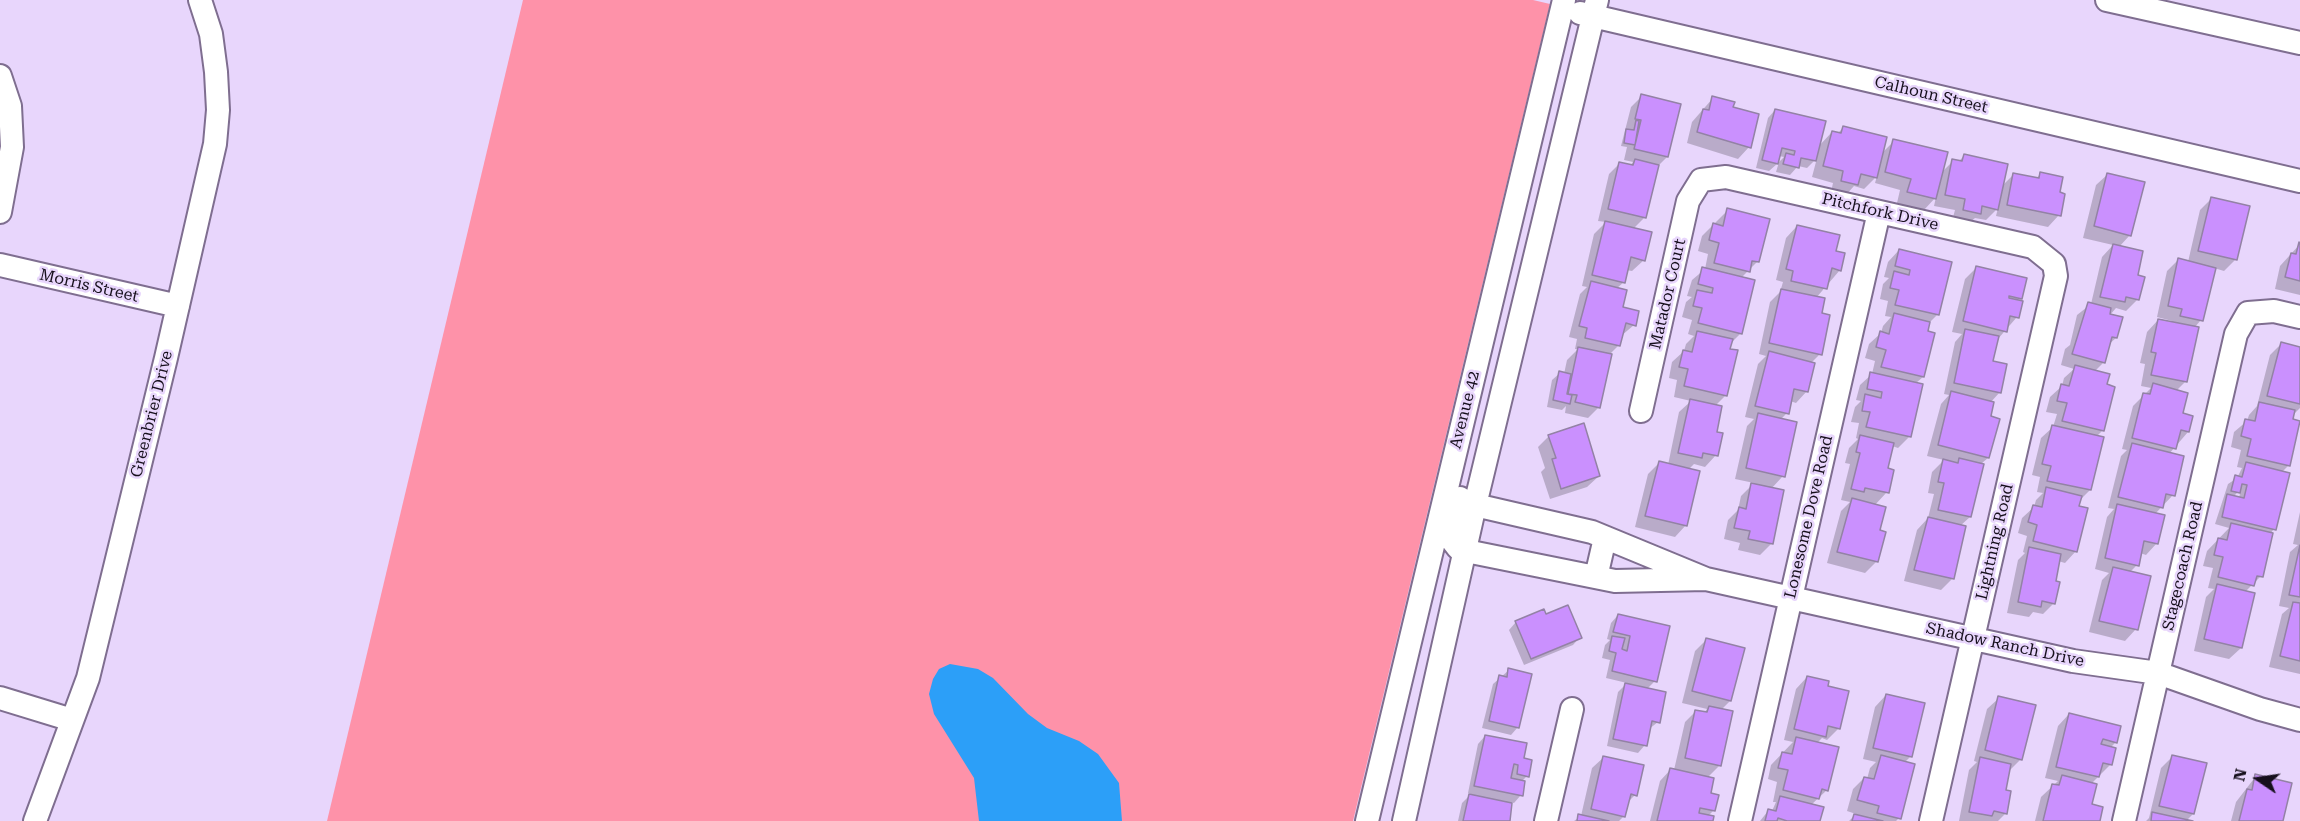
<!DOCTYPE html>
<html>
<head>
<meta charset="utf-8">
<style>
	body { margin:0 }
	#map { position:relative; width:2300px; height:821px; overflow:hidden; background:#e8d6fc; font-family:"Roboto Serif",serif }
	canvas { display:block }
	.north { position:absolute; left:2228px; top:749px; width:60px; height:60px; -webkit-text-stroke:4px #e8d6fc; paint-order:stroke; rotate:283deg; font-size:16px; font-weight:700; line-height:24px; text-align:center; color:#160f1c }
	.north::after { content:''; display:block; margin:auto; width:21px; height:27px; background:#160f1c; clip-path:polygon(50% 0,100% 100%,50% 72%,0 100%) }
</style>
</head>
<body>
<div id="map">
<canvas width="2300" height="821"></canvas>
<div class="north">N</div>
</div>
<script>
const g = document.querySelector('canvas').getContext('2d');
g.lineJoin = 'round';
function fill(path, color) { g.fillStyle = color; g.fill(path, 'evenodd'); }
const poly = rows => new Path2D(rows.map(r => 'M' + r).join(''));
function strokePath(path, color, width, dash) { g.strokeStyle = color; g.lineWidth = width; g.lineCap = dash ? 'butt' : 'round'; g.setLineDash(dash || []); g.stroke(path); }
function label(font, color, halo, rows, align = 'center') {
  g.font = font + ' "Roboto Serif",serif'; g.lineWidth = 5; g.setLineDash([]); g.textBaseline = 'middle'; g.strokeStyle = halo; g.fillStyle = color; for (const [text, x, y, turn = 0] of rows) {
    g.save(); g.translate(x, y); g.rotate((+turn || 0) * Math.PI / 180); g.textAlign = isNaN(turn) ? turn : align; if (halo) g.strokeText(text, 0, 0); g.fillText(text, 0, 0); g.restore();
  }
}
fill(poly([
	[523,0,1533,0,1550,4,1353,821,327,821]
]), '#fe92a9');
fill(poly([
	[950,664,978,669,993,678,1028,714,1047,728,1079,741,1098,754,1119,783,1122,821,979,821,974,778,934,714,929,694,933,679,939,669]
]), '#2c9ff8');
fill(poly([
	[1642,96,1667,157,1657,167,1644,218,1633,229,1644,260,1632,271,1626,270,1624,282,1616,289,1621,308,1634,325,1621,336,1618,346,1610,354,1599,407,1588,418,1565,413,1566,406,1562,410,1547,407,1552,380,1560,373,1564,374,1567,360,1578,349,1575,349,1577,339,1569,337,1580,294,1587,287,1582,286,1594,234,1606,222,1598,221,1609,174,1620,163,1630,166,1633,162,1624,160,1627,147,1621,146,1631,107],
	[1713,98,1732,108,1749,147,1738,159,1687,143,1692,122],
	[1775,110,1818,147,1832,132,1837,134,1843,128,1882,153,1894,141,1941,173,1953,161,1958,162,1964,156,2002,186,2014,174,2036,179,2040,174,2058,194,2059,215,2048,227,1996,216,1998,208,1986,220,1975,218,1968,224,1952,221,1955,210,1934,206,1936,197,1924,210,1897,203,1900,190,1875,183,1877,176,1864,189,1854,186,1845,196,1831,192,1833,183,1812,177,1817,158,1807,168,1798,166,1790,175,1776,172,1779,162,1784,157,1779,156,1777,164,1769,171,1756,168,1768,118],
	[2108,174,2130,235,2119,247,2136,276,2138,299,2126,311,2116,308,2110,315,2116,338,2108,345,2104,362,2094,372,2105,385,2102,431,2096,437,2090,490,2079,501,2076,551,2065,563,2058,561,2054,582,2054,603,2043,614,2033,612,2029,617,2007,613,2018,560,2025,553,2023,552,2027,536,2018,533,2022,518,2034,507,2036,500,2043,493,2037,492,2040,477,2032,475,2041,438,2053,427,2057,414,2046,412,2050,397,2062,386,2064,378,2074,369,2061,365,2065,349,2070,345,2077,315,2091,304,2102,257,2113,245,2083,238,2096,185],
	[2211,199,2236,259,2224,271,2214,268,2201,320,2194,328,2186,381,2176,391,2188,432,2169,454,2173,495,2155,514,2157,543,2146,555,2140,553,2137,565,2130,572,2136,629,2125,641,2089,632,2102,580,2109,573,2095,569,2107,517,2114,509,2108,508,2121,456,2127,450,2122,449,2133,406,2151,388,2141,386,2145,364,2140,363,2147,332,2158,320,2171,323,2172,321,2157,317,2167,271,2178,260,2188,262,2200,210],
	[1728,210,1757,262,1741,278,1753,281,1740,334,1730,344,1726,395,1715,406,1716,455,1705,467,1694,464,1688,470,1686,525,1675,537,1635,527,1648,474,1659,463,1668,465,1679,412,1691,401,1674,397,1677,380,1669,378,1672,362,1684,351,1686,344,1694,336,1688,334,1692,320,1682,317,1686,302,1692,297,1687,296,1692,280,1705,269,1708,254,1698,251,1702,236],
	[1797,226,1834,252,1840,270,1816,298,1820,315,1820,354,1811,363,1807,391,1796,403,1790,401,1787,413,1780,420,1783,476,1771,489,1772,543,1760,555,1738,550,1740,543,1724,539,1728,520,1738,510,1741,496,1754,483,1735,479,1747,426,1754,419,1745,417,1758,364,1766,356,1759,354,1770,302,1780,292,1783,282,1776,280,1786,238],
	[2300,244,2300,295,2275,289,2280,266],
	[1899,250,1950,263,1937,315,1928,324,1926,333,1933,334,1923,377,1916,383,1909,437,1898,448,1892,446,1886,469,1887,492,1874,506,1878,531,1884,533,1876,562,1865,573,1827,563,1841,511,1850,502,1841,500,1850,464,1845,463,1849,448,1858,439,1856,438,1859,423,1851,422,1855,407,1861,401,1856,400,1860,385,1872,374,1875,361,1865,358,1869,344,1881,333,1883,326,1891,317,1885,316,1888,301,1880,299,1883,284,1889,278,1884,277,1888,262],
	[1976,268,2021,298,2017,301,2017,317,1997,340,1992,363,2000,392,1990,403,1988,458,1982,463,1970,517,1960,526,1965,527,1952,579,1941,590,1904,581,1917,530,1928,518,1934,494,1928,493,1932,472,1944,460,1927,456,1941,404,1949,395,1944,394,1955,342,1962,334,1952,332,1965,279],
	[2281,344,2300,349,2300,408,2292,416,2289,465,2281,473,2274,529,2270,534,2261,576,2245,592,2241,648,2229,659,2194,651,2206,597,2214,589,2208,588,2213,568,2203,566,2207,551,2229,528,2215,524,2228,484,2237,478,2242,468,2237,467,2241,450,2231,447,2234,432,2247,421,2249,415,2257,406,2270,355],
	[2241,489,2239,498,2233,497],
	[1549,436,1599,476,1587,487,1550,499,1541,472,1545,468,1538,447],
	[2300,512,2300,674,2269,667,2282,614,2289,608,2279,606,2290,552,2298,545,2293,544],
	[1618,615,1655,681,1647,689,1658,722,1649,729,1645,745,1638,753,1607,746,1618,692,1627,683,1606,678,1610,660,1602,658,1605,645,1610,640,1607,639,1611,623],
	[1516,622,1580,637,1573,645,1524,665,1509,630],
	[1706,640,1730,701,1721,710,1720,765,1707,778,1714,810,1708,816,1711,821,1650,821,1660,781,1671,769,1674,770,1685,722,1696,711,1704,713,1707,709,1682,703,1695,651],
	[1509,670,1518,727,1511,735,1482,728,1493,684],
	[1807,677,1826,687,1839,728,1827,740,1822,738,1817,743,1827,790,1811,805,1819,821,1760,821,1768,811,1772,811,1776,802,1773,802,1777,782,1768,779,1771,765,1793,742,1784,740,1796,689],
	[1886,695,1911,756,1904,763,1899,818,1896,821,1849,821,1856,814,1847,811,1853,789,1864,778,1867,779,1870,768,1876,762,1863,759,1875,707],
	[1999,698,2021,759,2010,770,2004,791,2006,813,1998,821,1959,821,1969,770,1977,762,1974,761,1987,709],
	[2069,714,2116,742,2110,748,2111,764,2091,784,2091,805,2098,821,2035,821,2041,797,2058,781,2045,778,2058,726],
	[1485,736,1522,759,1527,776,1521,782,1521,795,1514,803,1510,802,1506,821,1458,821,1462,803,1471,794,1468,793,1478,744],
	[2173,756,2193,814,2186,821,2146,821,2149,818,2161,768],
	[1604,757,1635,795,1627,803,1624,816,1619,821,1574,821,1581,816,1592,768],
	[2256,776,2281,821,2231,821,2236,802]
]), '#0003');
const building = poly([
	[1641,94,1681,104,1668,157,1634,149,1641,120,1635,119,1641,94],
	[1712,96,1735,102,1733,107,1759,114,1751,148,1697,132,1703,109,1709,110,1712,96],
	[1775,109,1826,121,1816,161,1801,158,1799,168,1783,164,1786,153,1794,155,1795,151,1782,148,1778,164,1762,160,1775,109],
	[1636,120,1639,121,1635,145,1624,143,1626,129,1634,130,1636,120],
	[1843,126,1887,137,1877,178,1861,174,1858,185,1841,181,1843,171,1823,166,1832,131,1841,133,1843,126],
	[1893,139,1948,152,1936,199,1907,192,1911,179,1885,172,1893,139],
	[1964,154,2008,164,1998,210,1982,206,1981,214,1963,210,1965,199,1945,195,1952,159,1962,161,1964,154],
	[1635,159,1659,165,1646,218,1608,209,1619,162,1633,165,1635,159],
	[2040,172,2063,177,2060,192,2065,194,2061,216,2007,205,2013,173,2039,178,2040,172],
	[2107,173,2145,182,2131,236,2094,226,2107,173],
	[2211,197,2250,206,2237,260,2198,251,2211,197],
	[1727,208,1770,219,1759,262,1752,261,1750,272,1714,263,1719,243,1709,240,1713,223,1723,226,1727,208],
	[1605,221,1652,232,1645,261,1631,257,1625,283,1592,275,1605,221],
	[1797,225,1840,235,1836,251,1845,253,1841,271,1832,268,1827,289,1791,281,1793,271,1786,269,1797,225],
	[2299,242,2300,243,2300,281,2285,277,2291,253,2296,254,2299,242],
	[2113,244,2143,251,2138,275,2145,277,2139,300,2126,297,2125,302,2100,297,2113,244],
	[1899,249,1952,262,1939,315,1895,305,1899,290,1890,288,1894,271,1909,275,1910,270,1895,266,1899,249],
	[2178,258,2216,268,2203,321,2180,316,2182,309,2168,306,2178,258],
	[1976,266,2027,278,2022,299,2009,296,2009,298,2023,301,2019,318,2010,316,2007,332,1963,321,1976,266],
	[1702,267,1755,280,1742,334,1698,323,1702,308,1693,306,1697,290,1712,293,1713,288,1698,284,1702,267],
	[1591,281,1627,290,1623,307,1639,311,1636,326,1626,323,1620,346,1585,338,1587,328,1579,326,1591,281],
	[1781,289,1825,298,1822,313,1830,315,1822,355,1769,343,1781,289],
	[2088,302,2111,308,2110,314,2123,317,2117,338,2112,337,2105,363,2072,354,2088,302],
	[1894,313,1930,322,1928,331,1935,333,1924,377,1881,367,1886,350,1876,347,1880,331,1889,334,1894,313],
	[2158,319,2199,327,2187,382,2151,375,2156,353,2151,352,2158,319],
	[1965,329,1999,336,1993,361,2007,364,2001,393,1954,383,1965,329],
	[1697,331,1733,339,1730,349,1738,350,1727,396,1684,386,1688,369,1679,367,1683,350,1692,352,1697,331],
	[2281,342,2300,347,2300,404,2267,396,2281,342],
	[1578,347,1612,354,1600,408,1575,402,1577,395,1568,394,1578,347],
	[1769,351,1815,363,1808,392,1794,389,1789,414,1755,406,1769,351],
	[2075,365,2110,374,2107,384,2115,387,2104,431,2062,421,2067,403,2057,401,2061,384,2069,386,2075,365],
	[1559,371,1571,374,1567,394,1572,395,1570,404,1553,400,1559,371],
	[1870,372,1923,384,1911,437,1866,427,1870,412,1862,411,1865,394,1881,398,1882,392,1867,389,1870,372],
	[2153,383,2188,393,2183,413,2193,416,2189,432,2181,430,2176,449,2132,438,2143,393,2150,394,2153,383],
	[1951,391,1994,402,1991,416,2000,419,1989,458,1938,445,1951,391],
	[1690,399,1722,406,1717,432,1723,433,1718,456,1703,453,1702,458,1678,453,1690,399],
	[2259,402,2295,410,2293,419,2300,421,2290,466,2247,456,2251,439,2241,436,2245,419,2255,421,2259,402],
	[1758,413,1797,422,1785,477,1746,468,1758,413],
	[1584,423,1600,476,1561,489,1552,459,1556,458,1548,435,1584,423],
	[2052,425,2104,437,2091,490,2047,481,2051,466,2042,464,2052,425],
	[1860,435,1894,443,1888,468,1894,470,1889,493,1865,488,1864,492,1851,489,1860,453,1856,452,1860,435],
	[2132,443,2184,456,2175,496,2166,494,2163,508,2118,497,2132,443],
	[1959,458,1984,464,1971,517,1938,510,1944,483,1938,482,1943,459,1958,463,1959,458],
	[1659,461,1700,471,1687,526,1645,516,1659,461],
	[2246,462,2290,473,2276,530,2222,517,2227,494,2244,498,2247,485,2242,484,2240,493,2231,491,2235,475,2242,477,2246,462],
	[1751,483,1784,490,1773,544,1748,539,1750,531,1734,528,1739,507,1746,509,1751,483],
	[2046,487,2082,496,2079,506,2088,508,2077,552,2033,541,2037,525,2028,522,2033,505,2042,507,2046,487],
	[1852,498,1886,507,1880,530,1886,532,1878,562,1837,552,1852,498],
	[2117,504,2165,515,2158,544,2144,541,2139,566,2105,558,2117,504],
	[1928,517,1966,526,1954,579,1914,570,1928,517],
	[2231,523,2273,533,2263,577,2257,576,2254,586,2218,577,2223,557,2214,555,2218,538,2227,540,2231,523],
	[2300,545,2300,597,2289,595,2300,545],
	[2029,547,2061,554,2056,581,2060,582,2055,604,2042,601,2041,607,2018,602,2029,547],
	[2113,567,2151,576,2138,630,2099,621,2113,567],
	[2217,584,2255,593,2242,648,2204,639,2217,584],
	[2293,602,2300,603,2300,661,2280,656,2293,602],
	[1568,605,1582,638,1531,659,1515,621,1544,609,1546,614,1568,605],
	[1618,614,1670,626,1657,682,1612,671,1616,653,1609,651,1612,636,1625,638,1622,649,1627,651,1630,636,1613,632,1618,614],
	[1706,638,1745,648,1731,701,1692,691,1706,638],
	[1508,668,1532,674,1519,728,1489,721,1499,675,1507,677,1508,668],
	[1807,676,1829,681,1828,686,1849,691,1840,729,1828,726,1826,737,1794,729,1807,676],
	[1625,683,1666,692,1660,723,1652,721,1647,746,1613,739,1625,683],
	[1886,694,1925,703,1912,757,1873,748,1886,694],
	[1998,696,2036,705,2022,760,1985,750,1998,696],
	[1709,706,1733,711,1721,766,1685,758,1695,710,1707,712,1709,706],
	[2069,713,2121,726,2117,743,2103,739,2101,744,2116,748,2112,765,2103,763,2099,777,2056,767,2069,713],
	[1485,735,1527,743,1524,758,1532,760,1529,777,1517,774,1518,765,1514,764,1511,778,1525,781,1523,796,1474,786,1485,735],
	[1796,737,1839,747,1828,791,1822,789,1819,799,1783,790,1788,770,1778,768,1782,752,1792,754,1796,737],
	[1881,755,1915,764,1901,819,1877,813,1879,806,1857,800,1864,777,1874,779,1881,755],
	[2172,755,2207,763,2194,814,2159,806,2172,755],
	[1603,756,1644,765,1637,796,1631,794,1625,817,1591,809,1603,756],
	[1980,757,2011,764,2006,790,2011,791,2007,814,1994,811,1992,816,1969,812,1980,757],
	[1670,768,1714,778,1711,793,1719,795,1715,811,1700,808,1699,813,1714,816,1713,821,1657,821,1670,768],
	[2255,774,2292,783,2283,821,2239,821,2247,789,2252,790,2255,774],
	[2062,775,2097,784,2092,804,2103,807,2100,821,2043,821,2052,784,2059,785,2062,775],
	[1469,794,1512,803,1510,821,1463,821,1469,794],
	[1780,796,1824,807,1820,821,1787,821,1778,818,1777,821,1765,821,1768,809,1776,811,1780,796],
	[2152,812,2193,821,2151,821,2152,812],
	[1578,814,1609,821,1577,821,1578,814],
	[1854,814,1883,821,1852,821,1854,814]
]);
fill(building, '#ca90fe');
strokePath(building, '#9382a5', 1.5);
const minor = poly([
	[2107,0,2300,43],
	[1580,13,2300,181],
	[0,76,10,106,12,147,0,212],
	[0,265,178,306],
	[1641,411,1688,201,1701,180,1726,177,2033,247,2054,264,2056,276,1931,821],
	[1460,498,1451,539,1458,548,1466,551,1615,581,1706,579,1592,532,1475,505],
	[1596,577,1605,538],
	[1706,579,2073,661,2158,673,2260,709,2300,720],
	[0,698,72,720],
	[35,821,88,678,166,358,215,144,218,110,216,72,211,34,200,0],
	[1367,821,1564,0],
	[1404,821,1475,505,1597,0],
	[1546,821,1572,709],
	[1740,821,1879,212],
	[2124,821,2236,334,2248,313,2274,311,2300,317]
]);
strokePath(minor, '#7f6e90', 26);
strokePath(minor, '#fff', 22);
label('16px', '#160f1c', '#e8d6fc', [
	["Calhoun Street",1931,95,13],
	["Pitchfork Drive",1880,212,13],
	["Morris Street",89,286,13],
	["Matador Court",1668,294,-77],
	["Avenue 42",1465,410,-76],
	["Greenbrier Drive",152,414,-76],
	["Lonesome Dove Road",1809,517,-77],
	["Lightning Road",1995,542,-77],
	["Stagecoach Road",2183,566,-77],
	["Shadow Ranch Drive",2005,645,12]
]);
</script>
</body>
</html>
